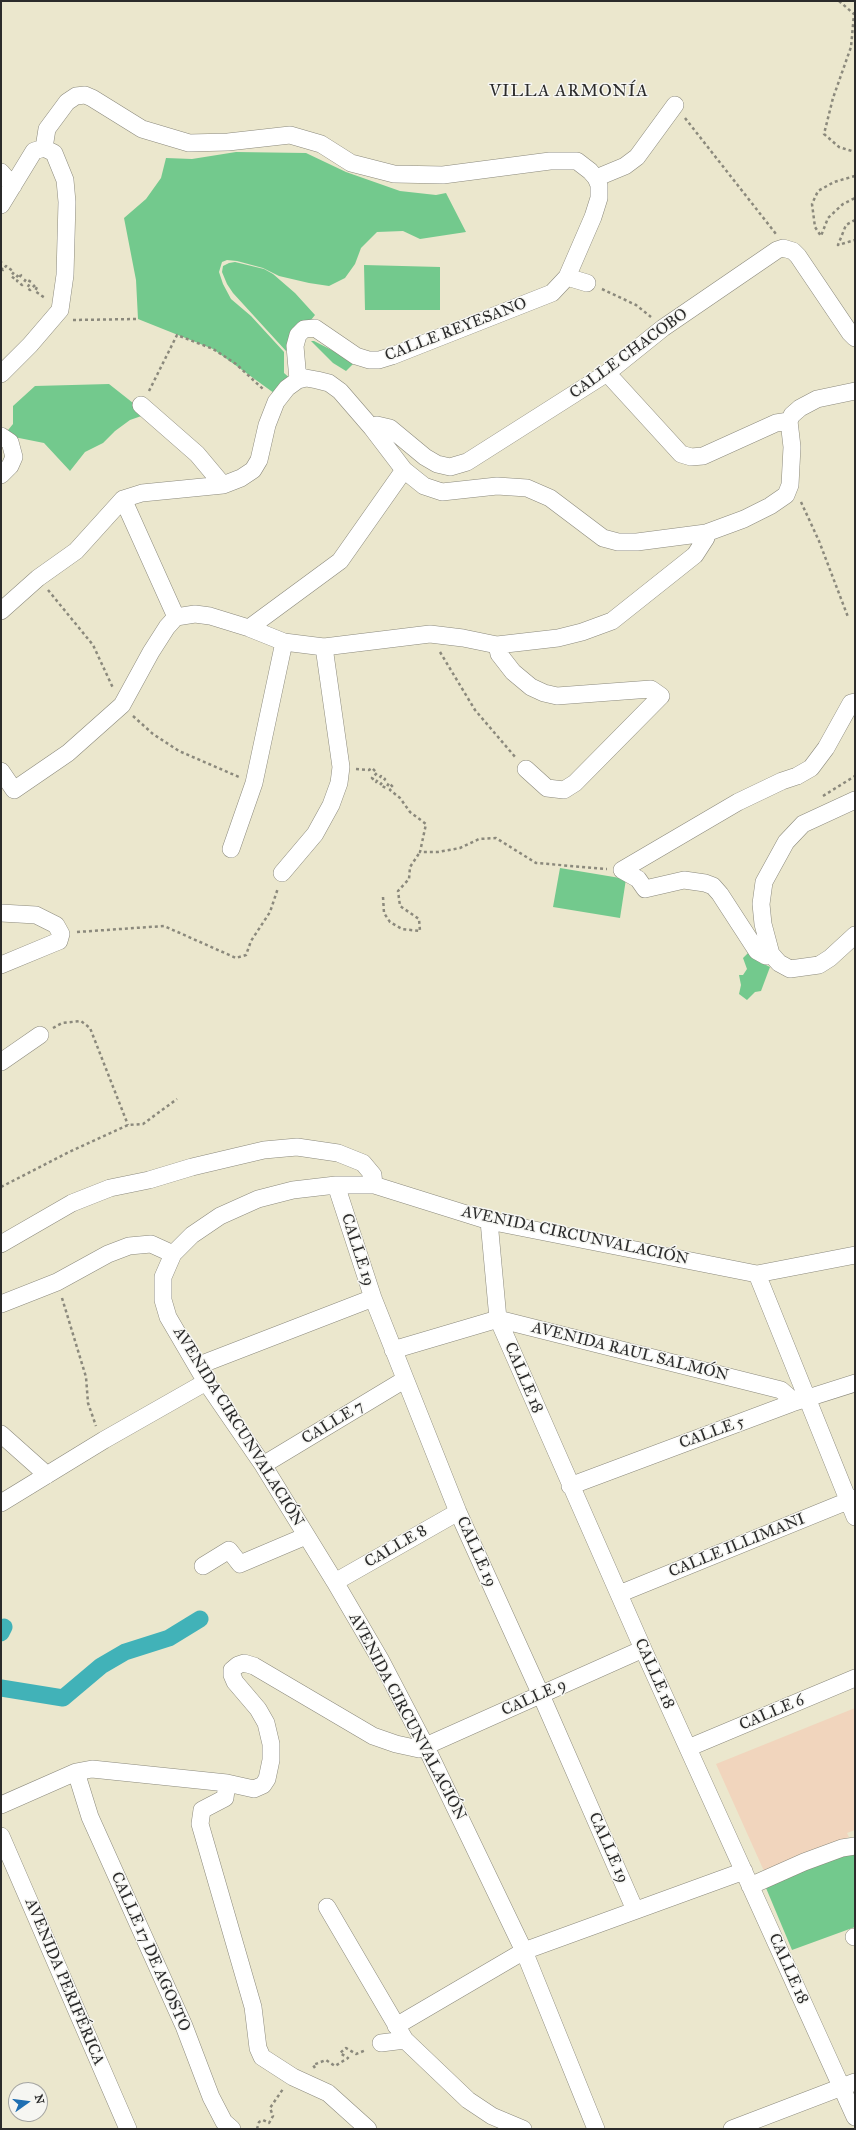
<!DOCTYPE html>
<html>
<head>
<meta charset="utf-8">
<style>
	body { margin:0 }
	#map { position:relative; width:856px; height:2130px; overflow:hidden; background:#ebe7cd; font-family:"IM FELL Great Primer",serif }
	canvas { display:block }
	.frame { position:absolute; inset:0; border:2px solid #2b2b2b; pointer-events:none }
	.north { position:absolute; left:8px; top:2082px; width:40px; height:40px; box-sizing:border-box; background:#f6f6f2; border:1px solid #a5a5a2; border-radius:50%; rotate:76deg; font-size:11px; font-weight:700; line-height:16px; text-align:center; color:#2b2b2b }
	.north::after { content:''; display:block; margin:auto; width:14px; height:18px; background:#1f6fb2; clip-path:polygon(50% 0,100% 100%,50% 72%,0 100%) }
</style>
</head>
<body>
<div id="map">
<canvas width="856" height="2130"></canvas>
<div class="frame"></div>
<div class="north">N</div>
</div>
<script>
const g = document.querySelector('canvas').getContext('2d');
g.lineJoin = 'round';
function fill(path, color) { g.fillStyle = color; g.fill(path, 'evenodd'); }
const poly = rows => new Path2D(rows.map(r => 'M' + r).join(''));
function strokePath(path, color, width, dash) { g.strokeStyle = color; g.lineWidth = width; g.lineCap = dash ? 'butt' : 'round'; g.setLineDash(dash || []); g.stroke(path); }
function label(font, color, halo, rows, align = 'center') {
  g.font = font + ' "IM FELL Great Primer",serif'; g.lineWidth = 3; g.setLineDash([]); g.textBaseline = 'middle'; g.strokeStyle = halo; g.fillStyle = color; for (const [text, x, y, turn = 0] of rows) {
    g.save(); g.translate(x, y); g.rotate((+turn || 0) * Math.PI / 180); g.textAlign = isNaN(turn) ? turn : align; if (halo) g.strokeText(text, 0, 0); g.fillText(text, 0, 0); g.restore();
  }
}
fill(poly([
	[855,1708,855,1830,847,1833,849,1837,764,1871,716,1764]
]), '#f1d5bd');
fill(poly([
	[236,152,306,153,346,172,400,191,436,195,446,193,466,232,420,239,403,231,377,232,361,248,355,264,345,278,329,286,309,283,279,276,263,268,237,261,227,260,222,262,219,272,223,284,231,299,251,316,284,352,284,373,292,380,285,401,213,349,138,319,136,280,124,218,146,199,161,178,166,158,192,159],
	[235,262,264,269,273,274,295,293,315,315,286,351,233,293,227,284,222,272,223,266,229,263],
	[364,265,440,267,440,310,365,310],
	[311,341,314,341,355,362,346,371,333,363],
	[109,384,147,414,130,420,115,431,103,443,85,452,70,471,44,443,4,435,13,424,13,406,35,386],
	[560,868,626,879,620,918,553,907],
	[748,953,758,961,770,967,761,991,755,992,747,1000,739,994,741,985,739,975,743,975,747,969,743,958],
	[855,1851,855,1927,792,1950,766,1888,780,1879]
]), '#73c98d');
strokePath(poly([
	[1,1633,4,1627],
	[1,1688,63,1698,101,1666,125,1652,169,1638,200,1619]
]), '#41b2b8', 17);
const minor = poly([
	[44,148,47,129,67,102,76,96,85,95,92,98,142,129,189,143,228,142,290,135,321,144,351,163,394,174,443,175,550,161,577,161,590,171,596,178,599,185,599,198,593,217,567,277,552,293,392,356,379,360,369,360,356,356,315,328,304,329,298,335,295,346,298,380],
	[1,172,13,186],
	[596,178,625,166,637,157,675,105],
	[1,205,34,151,44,148,54,153,65,180,67,202,65,275,60,310,30,345,1,374],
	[567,277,587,283],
	[607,373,681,454,691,457,703,456,776,423,789,421],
	[141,405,197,454,223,485],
	[372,428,377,425,390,428,425,457,437,464,450,467,467,462,607,373,663,328,777,250,783,248,793,251,798,256,850,333,855,338],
	[1,436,10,442,14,457,10,466,1,475],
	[123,499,176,617],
	[1,611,38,578,76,551,123,499,142,493,223,485,241,478,253,470,259,460,267,425,276,402,287,388,298,380,306,378,317,380,329,383,340,391,372,428,404,470,424,486,442,492,497,486,527,488,550,498,603,538,618,542,637,542,706,533,744,519,770,506,786,495,790,485,792,447,789,421,792,415,800,408,817,399,855,391],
	[249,628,340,561,404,470],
	[497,645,499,654,513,672,531,687,544,693,557,696,651,689,661,696,575,783,564,790,547,788,526,769],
	[1,771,14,790,68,753,122,705,151,652,167,627,176,617,195,614,210,616,249,628,284,642,324,647,430,634,463,638,497,645,558,638,582,632,612,621,695,555,706,538,706,533],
	[855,800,803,824,786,842,764,882,761,904,763,924,771,954,779,963,790,969,819,965,830,958,855,935],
	[231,849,254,783,284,642],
	[282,873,315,834,331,805,339,783,341,767,324,647],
	[1,913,36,915,56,925,61,934,59,941,54,943,1,965],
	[771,954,766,956,757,951,720,894,713,886,705,883,684,880,645,889,638,879,622,870,738,802,782,781,797,776,811,768,826,748,851,703,855,702],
	[1,1062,40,1035],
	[336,1185,373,1298,458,1512,541,1695,635,1910],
	[489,1221,498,1319,643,1649,855,2117],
	[1,1244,72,1203,110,1188,149,1180,192,1167,264,1150,297,1147,338,1153,363,1163,373,1175,374,1185],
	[757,1274,855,1517],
	[1,1304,57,1282,108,1254,129,1246,151,1244,173,1254],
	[393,1350,498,1319,781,1390,788,1396,792,1403],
	[197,1366,373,1298],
	[1,1434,47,1475],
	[263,1465,404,1380],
	[570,1486,792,1403,855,1383],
	[1,1503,104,1440,206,1382],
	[203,1566,229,1550,240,1564,306,1536],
	[335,1582,458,1512],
	[619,1594,855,1498],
	[688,1748,855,1678],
	[76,1772,90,1817,184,2026,211,2097,224,2122,232,2129],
	[227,1783,225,1798,202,1810,200,1824,253,2007,258,2048,262,2057,293,2077,328,2093,368,2129],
	[1,1805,76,1772,92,1769,227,1783,254,1789,263,1785,267,1779,271,1760,271,1744,266,1723,258,1709,235,1682,232,1675,232,1670,238,1665,244,1663,254,1666,373,1736,396,1744,419,1749,643,1649],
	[1,1836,128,2129],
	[750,1886,804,1862,842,1848,855,1846],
	[327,1907,405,2040,468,2100,492,2116,523,2129],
	[854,1937,855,1937],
	[396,2026,524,1951,744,1871],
	[381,2043,405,2040],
	[596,2129,524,1951,426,1747,380,1659,335,1582,263,1465,206,1382,168,1317,163,1300,163,1277,173,1254,192,1235,220,1216,258,1199,293,1190,336,1185,374,1185,489,1221,757,1274,855,1255],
	[732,2129,855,2082]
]);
strokePath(minor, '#8b897c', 18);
strokePath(poly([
	[839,1,854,14,851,47,833,98,824,134,839,147,855,152],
	[685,118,776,234],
	[855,176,834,182,818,191,812,204,815,227,821,236,828,218,843,204,855,198],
	[855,220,846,225,838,245,855,240],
	[1,261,1,263],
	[1,268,3,270,6,266,14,272,11,276,15,279,19,274,21,275,17,281,22,285,26,279,31,282,27,288,30,290,35,285,37,287,35,291,45,298],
	[602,289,636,305,651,317],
	[73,320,138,319],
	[149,391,177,335,213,349,224,356,236,364,264,390],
	[801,502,819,541,848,617],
	[48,590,93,645,113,688],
	[440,652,475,710,516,758],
	[133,716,153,734,179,751,239,777],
	[356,769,369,770,372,768,377,773,372,778,376,782,381,776,385,779,380,785,386,788,389,783,393,787,390,790,400,798,410,812,426,824,420,852,438,852,460,848,479,839,496,838,536,863,607,869],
	[823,796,855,776],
	[383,897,384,913,390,922,402,929,420,931,419,919,400,906,398,891,409,879,410,867,420,852],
	[77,932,164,926,236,958,246,955,251,941,270,912,278,888],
	[53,1028,62,1023,81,1021,90,1028,128,1125],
	[1,1187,69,1152,128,1125,143,1124,177,1099],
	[62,1298,86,1377,88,1403,96,1426],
	[315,2068,313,2065,326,2060,335,2066,348,2058,340,2053,346,2048,356,2054,366,2050],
	[257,2129,259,2122,263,2120,269,2123,273,2116,270,2108,283,2089]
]), '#8b897c', 2.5, [3, 3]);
strokePath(minor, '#fff', 17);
label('16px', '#2b2b2b', '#f6f6f2', [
	["CALLE REYESANO",456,330,-21],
	["CALLE CHACOBO",629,354,-36],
	["AVENIDA CIRCUNVALACIÓN",575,1236,12],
	["CALLE 19",357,1250,72],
	["AVENIDA RAUL SALMÓN",630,1352,14],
	["CALLE 18",523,1378,67],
	["CALLE 7",333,1423,-31],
	["AVENIDA CIRCUNVALACIÓN",238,1427,58],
	["CALLE 5",712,1433,-20],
	["CALLE ILLIMANI",737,1546,-22],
	["CALLE 8",396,1547,-30],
	["CALLE 19",476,1552,66],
	["CALLE 18",654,1674,66],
	["CALLE 9",534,1698,-24],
	["CALLE 6",772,1713,-23],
	["AVENIDA CIRCUNVALACIÓN",407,1717,62],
	["CALLE 19",608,1848,66],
	["CALLE 17 DE AGOSTO",150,1952,66],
	["CALLE 18",788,1969,66],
	["AVENIDA PERIFÉRICA",64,1982,67]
]);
g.letterSpacing = '1px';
label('17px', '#2b2b2b', '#f6f6f2', [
	["VILLA ARMONÍA",569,92]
]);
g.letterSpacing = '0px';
</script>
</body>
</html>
